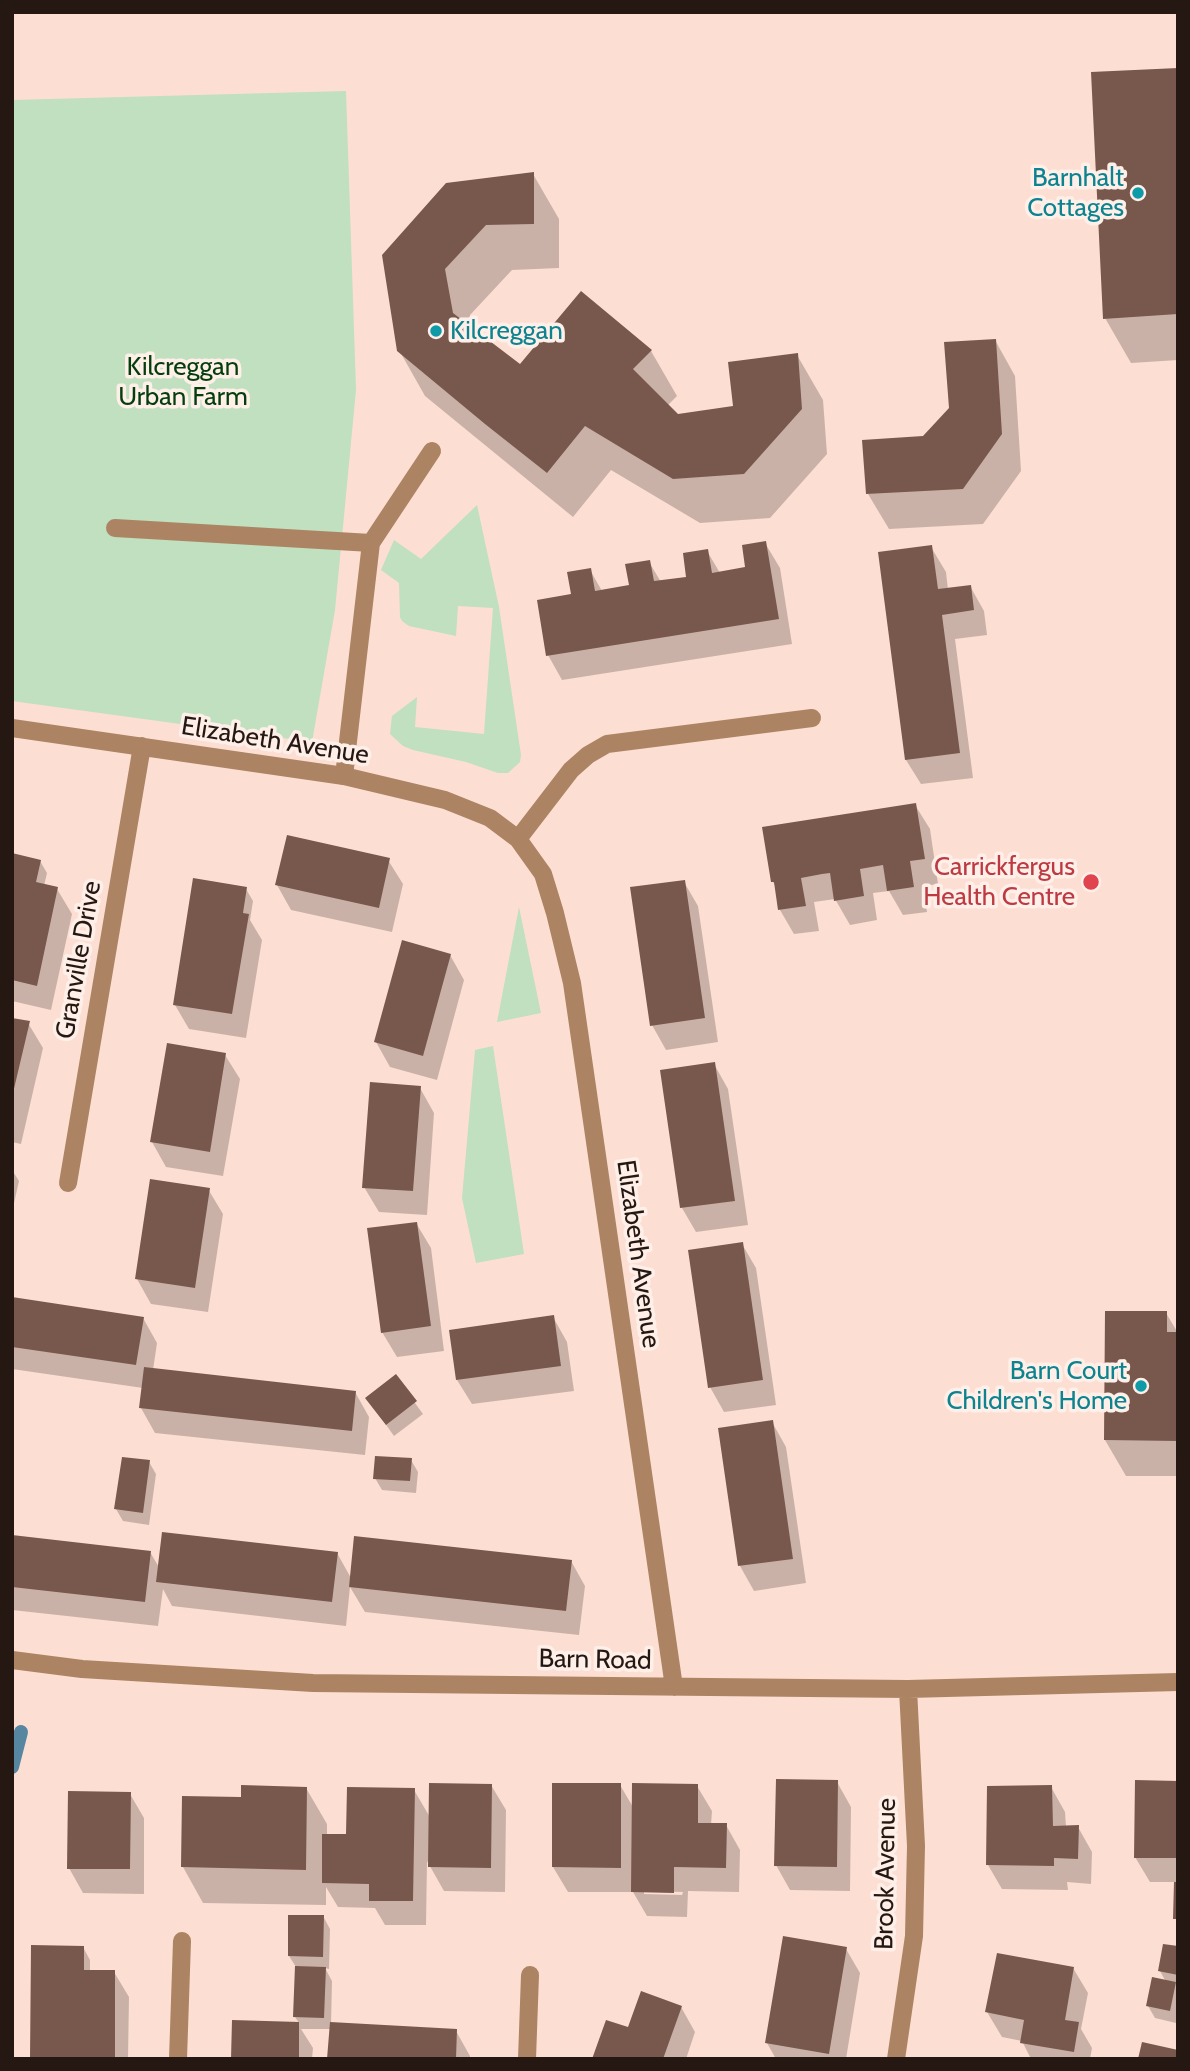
<!DOCTYPE html>
<html>
<head>
<meta charset="utf-8">
<style>
	body { margin:0 }
	#map { position:relative; width:1190px; height:2071px; overflow:hidden; background:#fcded3; font-family:Cabin,sans-serif }
	canvas { display:block }
	.frame { position:absolute; inset:0; border:14px solid #251813; pointer-events:none }
</style>
</head>
<body>
<div id="map">
<canvas width="1190" height="2071"></canvas>
<div class="frame"></div>
</div>
<script>
const g = document.querySelector('canvas').getContext('2d');
g.lineJoin = 'round';
function fill(path, color) { g.fillStyle = color; g.fill(path, 'evenodd'); }
const poly = rows => new Path2D(rows.map(r => 'M' + r).join(''));
function strokePath(path, color, width, dash) { g.strokeStyle = color; g.lineWidth = width; g.lineCap = dash ? 'butt' : 'round'; g.setLineDash(dash || []); g.stroke(path); }
function label(font, color, halo, rows, align = 'center') {
  g.font = font + ' Cabin,sans-serif'; g.lineWidth = 7; g.setLineDash([]); g.textBaseline = 'middle'; g.strokeStyle = halo; g.fillStyle = color; for (const [text, x, y, turn = 0] of rows) {
    g.save(); g.translate(x, y); g.rotate((+turn || 0) * Math.PI / 180); g.textAlign = isNaN(turn) ? turn : align; if (halo) g.strokeText(text, 0, 0); g.fillText(text, 0, 0); g.restore();
  }
}
fill(poly([
	[346,91,356,390,335,610,312,742,12,701,12,100],
	[477,505,499,607,521,755,520,762,508,773,498,773,466,762,413,750,403,746,390,734,392,716,417,697,415,727,484,734,493,608,458,606,456,636,409,626,402,621,400,617,399,583,381,570,394,540,421,559],
	[519,907,541,1013,497,1022],
	[493,1046,524,1254,476,1263,462,1198,475,1050]
]), '#c0e0bf');
fill(poly([
	[1178,69,1178,360,1131,363,1105,318],
	[533,174,559,219,559,268,512,270,470,315,472,330,520,367,581,293,651,351,677,396,667,406,678,416,735,407,797,355,823,400,827,454,770,518,700,523,611,470,573,517,425,396,399,350,384,256],
	[995,340,1015,376,1021,471,983,524,889,529,868,494,950,409],
	[765,543,780,568,792,644,562,680,548,655,573,596,590,570,602,591,631,587,649,562,661,582,688,578,707,551,720,573,747,569],
	[931,547,946,572,948,590,970,586,984,611,987,635,955,639,973,778,921,784,906,760],
	[915,805,930,829,938,884,923,886,927,912,903,915,889,891,873,893,877,920,850,925,835,899,814,902,819,931,794,934,780,910,777,889,773,882],
	[12,855,40,861,47,873,44,886,57,889,72,914,51,1010,12,1001],
	[388,860,403,884,392,932,291,910,277,885],
	[684,882,698,906,718,1042,666,1050,652,1025],
	[246,889,253,901,250,920,262,940,246,1038,189,1029,175,1005],
	[450,955,464,980,437,1080,390,1067,376,1042],
	[12,1019,28,1023,43,1048,21,1144,12,1142],
	[225,1055,240,1079,223,1176,166,1167,152,1142],
	[714,1064,728,1089,748,1225,696,1232,682,1208,662,1072],
	[420,1088,434,1113,427,1215,379,1212,364,1187],
	[12,1170,19,1181,12,1212],
	[208,1189,223,1214,208,1312,151,1304,137,1279],
	[416,1223,431,1248,444,1351,397,1357,382,1332],
	[742,1244,756,1268,776,1405,724,1412,710,1387],
	[12,1299,143,1318,157,1343,153,1370,355,1392,369,1417,365,1455,155,1433,141,1408,143,1388,12,1369],
	[1166,1313,1178,1333,1178,1476,1126,1476,1105,1440],
	[553,1317,567,1342,574,1391,472,1404,457,1380],
	[396,1377,423,1414,394,1436,367,1398],
	[772,1422,786,1447,806,1583,754,1591,740,1566,720,1430],
	[411,1460,418,1472,416,1493,382,1490,375,1478],
	[149,1462,156,1474,149,1525,123,1521,116,1509],
	[12,1537,150,1552,160,1569,337,1553,351,1578,571,1561,585,1586,579,1635,365,1612,350,1587,346,1626,172,1606,163,1589,158,1626,12,1610],
	[837,1782,851,1807,850,1891,790,1890,776,1865],
	[1178,1783,1178,1923,1175,1918,1176,1882,1150,1882,1135,1857],
	[491,1785,506,1810,505,1892,444,1891,427,1861,426,1925,385,1925,375,1908,338,1907,326,1887,326,1905,203,1903,183,1867,242,1799,306,1788,327,1824,327,1836,348,1836,414,1790,431,1819],
	[620,1785,633,1807,697,1786,712,1811,711,1825,726,1825,740,1850,739,1892,688,1891,687,1917,647,1916,633,1892,568,1892,553,1867],
	[644,1891,683,1892,682,1895,644,1894],
	[1051,1787,1065,1812,1066,1827,1078,1827,1092,1852,1091,1884,1067,1882,1068,1890,1002,1889,988,1865],
	[130,1794,144,1818,144,1894,83,1893,69,1868],
	[323,1916,330,1929,329,1969,325,1968,332,1981,331,2024,456,2031,470,2056,470,2059,329,2059,331,2029,301,2029,313,2048,312,2059,233,2059,234,2022,299,2023,295,2017,296,1967,289,1956],
	[83,1947,90,1960,90,1972,114,1972,129,1997,128,2059,32,2059],
	[1178,1948,1178,1985,1176,1985,1178,1988,1178,2016,1176,2023,1155,2018,1148,2006,1166,1982,1160,1971],
	[846,1949,860,1973,846,2059,776,2059,767,2043],
	[1073,1968,1088,1993,1081,2029,1092,2048,1090,2059,1031,2059,1022,2041,1002,2037,987,2012],
	[681,2007,695,2032,686,2059,594,2059,629,2029]
]), '#0003');
strokePath(poly([
	[12,1767,21,1732]
]), '#5787a0', 14);
fill(poly([
	[1178,68,1178,314,1103,319,1091,72],
	[534,172,534,224,486,225,445,269,453,313,520,364,581,291,652,350,633,369,678,414,733,406,728,362,798,353,802,409,744,474,673,479,585,426,547,473,485,424,397,351,382,255,446,183],
	[996,339,1002,434,963,489,866,494,862,440,923,436,949,408,944,342],
	[766,541,779,619,546,656,537,600,571,594,567,572,591,568,595,591,629,585,625,564,650,560,654,581,686,577,683,553,708,549,712,573,745,567,742,545],
	[932,545,938,589,971,585,974,610,942,615,960,753,905,760,878,552],
	[916,803,925,859,910,861,914,887,887,891,883,865,860,869,864,896,834,901,830,873,822,874,801,878,806,906,778,910,774,882,771,882,762,827],
	[287,835,390,858,379,908,275,885],
	[12,853,41,860,36,882,58,887,37,986,12,980],
	[193,878,247,887,243,913,249,914,232,1014,173,1005],
	[685,880,705,1018,650,1026,630,887],
	[402,940,451,954,423,1056,374,1042],
	[12,1018,30,1021,13,1093,12,1093],
	[167,1043,226,1053,210,1152,150,1142],
	[715,1062,735,1201,680,1208,660,1070],
	[370,1082,421,1086,413,1191,362,1188],
	[150,1179,210,1188,195,1288,135,1279],
	[417,1222,431,1326,381,1333,367,1228],
	[743,1242,763,1380,708,1388,688,1250],
	[12,1297,144,1317,136,1365,12,1347],
	[1105,1311,1167,1311,1167,1332,1178,1332,1178,1441,1104,1440],
	[554,1315,561,1366,456,1380,449,1330],
	[144,1367,356,1391,352,1431,139,1408],
	[396,1374,417,1401,386,1425,365,1398],
	[773,1420,793,1559,738,1566,718,1428],
	[375,1456,412,1458,410,1481,373,1479],
	[122,1457,150,1460,143,1513,114,1509],
	[162,1532,338,1552,332,1602,156,1582],
	[12,1535,151,1551,145,1602,12,1587],
	[354,1536,572,1560,566,1611,349,1587],
	[776,1779,838,1780,837,1867,774,1866],
	[1135,1780,1178,1781,1178,1858,1134,1858],
	[429,1783,492,1784,491,1868,428,1867],
	[552,1783,621,1783,621,1868,552,1867],
	[632,1783,698,1784,698,1823,727,1823,726,1868,674,1867,674,1893,631,1892],
	[241,1785,307,1787,306,1870,181,1867,182,1796,241,1797],
	[1052,1785,1053,1826,1079,1825,1078,1859,1054,1858,1054,1866,986,1865,987,1786],
	[347,1787,415,1788,413,1901,369,1901,369,1884,322,1883,322,1834,346,1834],
	[68,1791,131,1792,130,1869,67,1869],
	[1174,1882,1178,1882,1178,1919,1173,1919],
	[288,1915,324,1915,323,1957,288,1956],
	[783,1936,847,1947,829,2054,765,2043],
	[1163,1944,1178,1946,1178,1975,1158,1971],
	[31,1945,84,1946,84,1970,115,1970,115,2059,30,2059],
	[997,1953,1074,1967,1065,2020,1079,2022,1074,2052,1020,2043,1024,2020,985,2012],
	[295,1966,326,1967,324,2018,293,2017],
	[1152,1977,1176,1982,1170,2011,1146,2006],
	[641,1991,682,2006,663,2059,592,2059,606,2020,628,2027],
	[232,2020,299,2022,299,2059,231,2059],
	[330,2022,457,2029,456,2059,327,2059],
	[1142,2042,1178,2050,1178,2059,1138,2059]
]), '#78584c');
strokePath(poly([
	[115,528,371,543],
	[344,776,371,543,432,451]
]), '#ac8463', 18);
strokePath(poly([
	[12,728,344,776,445,800,490,818,518,839,543,874,555,913,572,983,674,1687],
	[518,839,571,770,588,755,607,744,812,718],
	[68,1183,142,746],
	[12,1660,82,1669,313,1683,908,1689,1178,1682],
	[178,2059,182,1941],
	[527,2059,530,1975],
	[896,2059,914,1936,916,1846,908,1689]
]), '#ac8463', 18);
for (const [x, y, r, color] of [
	[1138,193,7,"#0f9aa8"],
	[436,331,7,"#0f9aa8"],
	[1091,882,9,"#e0444e"],
	[1141,1386,7,"#0f9aa8"]
]) { const dot = new Path2D(); dot.arc(x, y, r, 0, 2 * Math.PI); g.fillStyle = color; g.fill(dot); strokePath(dot, '#feefe9', 2.5); }
label('26px', '#0d838f', '#feefe9', [
	["Barnhalt",1124,178],
	["Cottages",1124,208],
	["Kilcreggan",450,331,"left"],
	["Barn Court",1127,1371],
	["Children's Home",1127,1401]
], 'right');
label('26px', '#043e0c', '#feefe9', [
	["Kilcreggan",183,367],
	["Urban Farm",183,397]
]);
label('26px', '#251813', '#feefe9', [
	["Elizabeth Avenue",275,741,9],
	["Granville Drive",79,960,-80],
	["Elizabeth Avenue",638,1254,82],
	["Barn Road",595,1660,1],
	["Brook Avenue",886,1874,-89]
]);
label('26px', '#be3a42', '#feefe9', [
	["Carrickfergus",1075,867],
	["Health Centre",1075,897]
], 'right');
</script>
</body>
</html>
